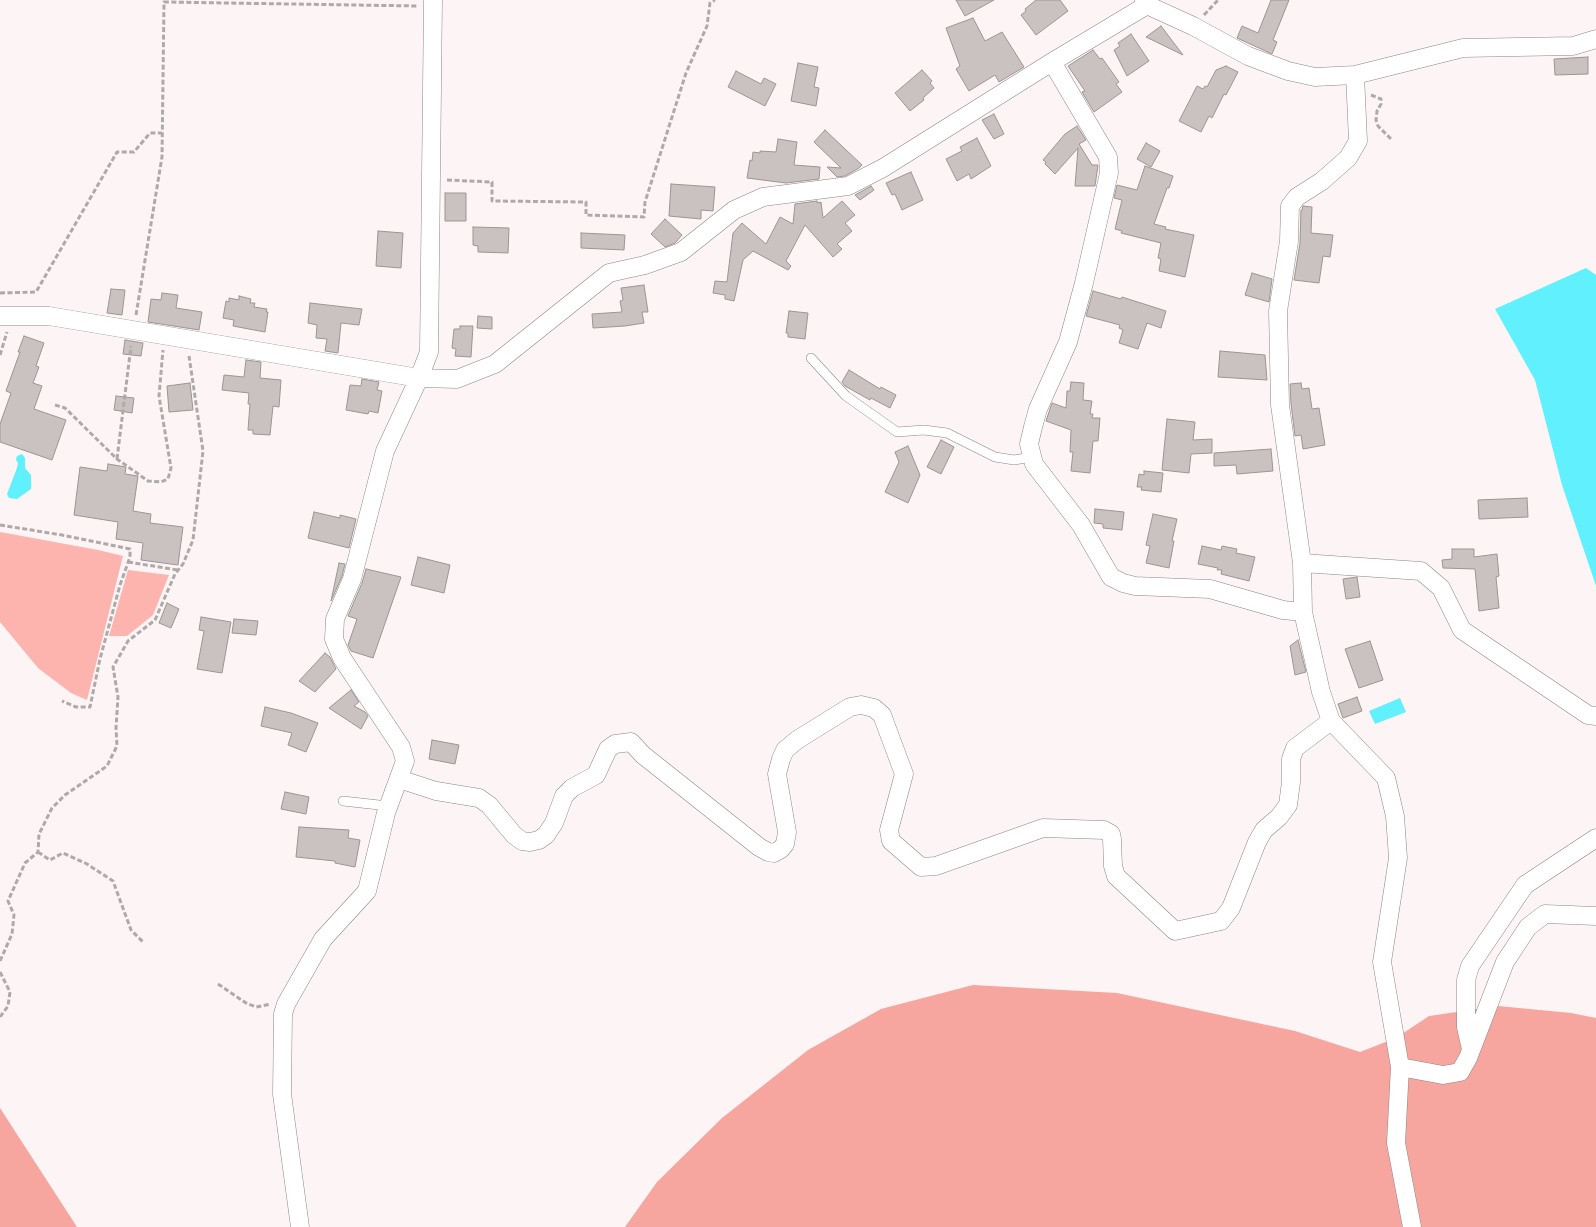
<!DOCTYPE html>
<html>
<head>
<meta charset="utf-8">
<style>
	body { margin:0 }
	canvas { display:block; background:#fdf5f5 }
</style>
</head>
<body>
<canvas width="1596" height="1227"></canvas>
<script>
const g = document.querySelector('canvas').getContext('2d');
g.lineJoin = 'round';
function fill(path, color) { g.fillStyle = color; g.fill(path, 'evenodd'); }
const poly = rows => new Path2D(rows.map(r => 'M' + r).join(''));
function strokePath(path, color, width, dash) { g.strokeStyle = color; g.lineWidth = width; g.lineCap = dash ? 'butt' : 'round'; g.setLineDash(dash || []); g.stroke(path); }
fill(poly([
	[0,532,98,550,123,556,87,700,71,693,38,668,0,622],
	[128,570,169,575,153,615,127,636,109,636]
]), '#fdb4af');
fill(poly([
	[973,985,1117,993,1295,1031,1360,1052,1396,1038,1429,1016,1498,1006,1571,1013,1596,1018,1596,1227,625,1227,657,1182,722,1118,808,1050,881,1009],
	[0,1108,77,1227,0,1227]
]), '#f7a59f');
fill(poly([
	[1586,268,1596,275,1596,586,1562,485,1535,380,1495,309],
	[22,454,25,458,25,468,31,475,31,489,17,499,9,498,7,494,17,468,18,463,16,460,17,456],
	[1400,698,1406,712,1375,724,1369,711]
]), '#60f0fe');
const building = poly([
	[956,0,994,0,965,16,956,0],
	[1036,0,1060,0,1068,11,1036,35,1021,15,1026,11,1025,9,1036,0],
	[1271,0,1289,0,1273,40,1277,42,1272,54,1237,38,1242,26,1258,33,1271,0],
	[973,18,985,41,1002,32,1024,67,999,82,995,75,969,91,956,69,960,66,946,28,973,18],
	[1161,26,1183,55,1146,37,1161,26],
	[1131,34,1149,61,1127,76,1114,50,1120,46,1118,43,1131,34],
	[1093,50,1100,59,1102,58,1119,82,1116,84,1122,92,1094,112,1082,92,1085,91,1068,66,1093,50],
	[1588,57,1588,74,1555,75,1554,59,1588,57],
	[798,63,818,67,814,87,819,88,816,106,791,101,798,63],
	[1226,66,1238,72,1226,95,1224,94,1212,118,1209,116,1201,132,1179,121,1197,86,1203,89,1205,86,1207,87,1216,70,1226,66],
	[922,70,932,81,930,83,934,88,923,98,924,100,910,111,895,93,922,70],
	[736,71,761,84,764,78,776,84,765,106,728,87,736,71],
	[994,114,1004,134,994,139,982,120,994,114],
	[1077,126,1086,140,1079,144,1092,165,1098,165,1095,186,1075,186,1078,148,1055,174,1045,164,1046,162,1043,160,1065,134,1077,126],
	[825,130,862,165,859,168,845,176,837,177,827,167,841,168,814,142,825,130],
	[977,138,991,166,971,179,969,174,957,181,946,159,962,151,960,147,977,138],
	[778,139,797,142,794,165,820,167,819,179,786,183,747,178,750,160,752,161,753,152,760,153,760,151,776,152,778,139],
	[1146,143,1160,151,1151,167,1137,159,1146,143],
	[1145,166,1173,176,1169,188,1167,188,1154,224,1166,227,1165,229,1194,235,1185,277,1159,271,1161,259,1158,258,1161,243,1121,233,1122,231,1115,229,1122,200,1114,198,1117,185,1137,190,1145,166],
	[911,172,923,200,902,210,895,194,892,195,886,183,911,172],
	[671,184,715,187,713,211,701,210,701,219,669,216,671,184],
	[871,186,874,190,860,200,855,195,871,186],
	[445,193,466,193,466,221,445,221,445,193],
	[817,201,817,203,821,202,823,218,842,201,855,215,845,223,852,231,837,244,842,249,833,257,805,225,786,261,791,266,788,270,753,251,743,260,734,301,725,299,725,295,713,293,715,281,727,282,733,233,742,223,766,244,780,217,793,224,795,204,817,201],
	[1303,206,1312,207,1311,233,1333,235,1330,257,1323,256,1319,283,1294,280,1300,243,1301,210,1302,210,1303,206],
	[665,219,682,235,675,243,665,247,651,234,665,219],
	[473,227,509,228,508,253,478,252,478,246,473,245,473,227],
	[378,231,403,233,401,268,376,266,378,231],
	[581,233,625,235,624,250,581,248,581,233],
	[1252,273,1272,279,1269,302,1245,295,1252,273],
	[644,285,648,312,642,312,644,323,625,326,593,328,592,314,622,312,620,301,623,300,621,288,644,285],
	[111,289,125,290,122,315,107,313,111,289],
	[1093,291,1121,299,1122,297,1166,311,1161,328,1147,323,1138,349,1119,343,1123,330,1119,328,1120,325,1086,316,1093,291],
	[162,293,178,295,176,308,202,312,199,330,148,322,151,299,161,300,162,293],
	[239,296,251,299,250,303,255,303,254,307,267,309,266,312,268,312,265,332,233,326,234,320,223,318,226,301,229,302,229,298,239,300,239,296],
	[310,303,362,309,359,325,341,323,338,353,325,351,327,339,316,338,317,325,308,323,310,303],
	[789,311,808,313,805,339,788,337,788,333,786,333,789,311],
	[478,316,492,317,492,329,477,328,478,316],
	[460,326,473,326,471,357,455,356,456,349,452,348,454,329,460,329,460,326],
	[24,336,44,343,36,366,39,367,33,383,42,386,34,409,66,420,52,460,0,442,0,424,11,393,6,391,20,352,18,352,24,336],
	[125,340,143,343,141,356,123,354,125,340],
	[1220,351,1265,355,1267,380,1218,377,1220,351],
	[246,360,261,362,260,378,281,380,279,407,273,406,270,435,253,434,253,430,248,430,250,404,248,404,249,393,222,390,224,375,244,377,246,360],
	[849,370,880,389,881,387,896,395,890,408,871,398,870,400,845,386,842,382,849,370],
	[362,379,379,382,377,390,382,391,378,413,369,411,368,414,346,410,350,385,361,386,362,379],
	[1071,382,1084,383,1083,400,1092,401,1090,414,1093,414,1092,418,1100,418,1098,441,1093,441,1090,473,1071,471,1073,452,1070,452,1071,430,1046,421,1052,403,1066,408,1067,391,1070,391,1071,382],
	[190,383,193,410,169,412,167,386,190,383],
	[1301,383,1302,389,1309,388,1312,409,1319,408,1325,445,1303,449,1301,435,1295,436,1291,404,1290,384,1301,383],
	[116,396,134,398,132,413,114,410,116,396],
	[1167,419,1195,422,1193,440,1212,439,1212,453,1191,454,1189,473,1162,470,1167,419],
	[941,440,954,447,941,474,927,467,941,440],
	[908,446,920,475,908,503,885,492,899,462,895,452,908,446],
	[1271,449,1273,471,1237,474,1236,465,1214,466,1214,453,1271,449],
	[108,464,126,467,125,474,138,476,133,511,151,514,150,523,183,527,178,565,141,560,143,543,116,539,118,522,74,515,80,467,107,471,108,464],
	[1144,471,1163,473,1161,492,1141,490,1142,487,1137,487,1139,474,1144,475,1144,471],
	[1527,498,1528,517,1479,519,1478,500,1527,498],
	[1095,509,1124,512,1122,530,1103,528,1103,524,1094,523,1095,509],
	[314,512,340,518,340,515,356,519,349,548,308,538,314,512],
	[1153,514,1177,519,1172,541,1174,541,1169,568,1146,563,1150,546,1146,545,1153,514],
	[1202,546,1221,550,1222,546,1237,549,1236,553,1255,557,1249,581,1221,574,1222,570,1217,570,1218,568,1198,564,1202,546],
	[1452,549,1474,549,1474,557,1497,554,1499,576,1496,577,1499,608,1479,611,1475,569,1443,568,1442,560,1452,559,1452,549],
	[418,557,450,565,444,593,411,585,418,557],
	[339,563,345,564,342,576,331,601,339,563],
	[366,569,401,577,373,658,351,651,348,645,357,619,348,616,362,583,366,569],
	[1357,577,1360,597,1346,599,1343,579,1357,577],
	[167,603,179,609,171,628,159,623,167,603],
	[201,617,231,622,222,673,197,669,204,631,199,630,201,617],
	[234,619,258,621,256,635,232,633,234,619],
	[1298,640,1306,672,1295,675,1290,646,1298,640],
	[1370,641,1383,680,1359,688,1345,649,1370,641],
	[325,653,330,657,336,669,315,692,299,681,325,653],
	[351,690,359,702,354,706,365,712,368,716,361,729,329,708,351,690],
	[1357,697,1362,711,1343,718,1338,704,1357,697],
	[265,707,291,713,318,723,306,752,288,745,292,733,261,726,265,707],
	[432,740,459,745,455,764,429,759,432,740],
	[285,792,309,797,306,814,281,809,285,792],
	[299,827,349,830,348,838,360,840,355,867,335,863,335,861,296,857,299,827]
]);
fill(building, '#c9c2c1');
strokePath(building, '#9c9594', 1);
const service = poly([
	[811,358,846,396,897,432,924,430,947,433,995,457,1014,460,1032,457],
	[343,801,388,806]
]);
const minor = poly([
	[1144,0,1147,5,1193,26,1248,56,1288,71,1315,77,1355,75,1463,48,1573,46,1596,39],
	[1052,62,1108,157,1109,173,1084,283,1068,342,1038,409,1033,427,1029,444,1034,464,1081,525,1111,577,1123,583,1135,586,1210,589,1283,610,1303,612],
	[1355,75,1358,141,1348,158,1322,181,1297,197,1290,206,1289,241,1278,311,1280,405,1302,563,1303,612,1321,692,1331,721,1386,778,1395,816,1398,858,1382,962,1400,1067,1396,1143,1412,1227],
	[0,316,49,316,419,378,457,379,495,364,609,273,645,265,681,252,734,210,763,197,848,186,883,168,1052,62,1147,5],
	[1302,563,1421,571,1441,588,1462,630,1588,715,1596,716],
	[399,779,436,791,479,798,489,805,514,835,522,841,530,842,539,840,546,835,554,823,564,796,572,788,596,775,608,749,615,744,631,742,643,755,759,847,768,852,774,853,781,849,785,844,787,832,777,774,781,759,785,750,797,740,850,707,861,705,874,708,882,715,904,774,889,830,891,841,921,867,936,866,1043,828,1104,830,1111,834,1112,839,1113,866,1116,876,1175,931,1221,921,1231,908,1257,842,1264,830,1279,817,1288,805,1291,782,1291,759,1295,748,1331,721],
	[1471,1049,1466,1027,1466,980,1470,966,1525,885,1596,838],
	[1400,1067,1443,1075,1460,1072,1468,1058,1505,962,1528,927,1545,914,1596,916],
	[300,1227,282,1094,283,1014,286,1004,323,939,367,891,386,813,405,761,401,747,342,658,334,639,335,619,352,579,385,451,419,378,429,352,433,0]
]);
strokePath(service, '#8d8585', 10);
strokePath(minor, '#8d8585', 19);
strokePath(poly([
	[1204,15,1218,0],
	[1371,95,1381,99,1381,104,1377,111,1376,120,1378,126,1392,140],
	[447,180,492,182,492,201,586,202,586,215,644,217,645,202,686,73,707,26,710,3,715,0],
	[0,293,36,292,117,152,134,152,150,133,162,133],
	[136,315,162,157,164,2,418,6],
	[0,355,7,332],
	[55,405,65,408,117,459,148,481,161,482,168,479,171,468,159,396,163,350],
	[117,459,131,346],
	[0,525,62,535,130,549,130,557,120,585,100,659,90,707,76,707,62,701],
	[128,562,178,570],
	[38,852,50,860,63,853,87,864,113,881,131,930,143,942],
	[0,961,12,934,14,915,8,901,25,863,38,852,39,834,52,808,65,795,107,766,117,746,116,728,118,697,113,667,128,641,155,620,175,574,183,564,193,540,203,451,189,356],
	[0,972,10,992,8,1006,0,1017],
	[218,984,246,1003,256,1007,271,1004]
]), '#afa9a9', 3, [5, 2.5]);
strokePath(service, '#fff', 9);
strokePath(minor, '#fff', 18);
</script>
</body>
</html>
